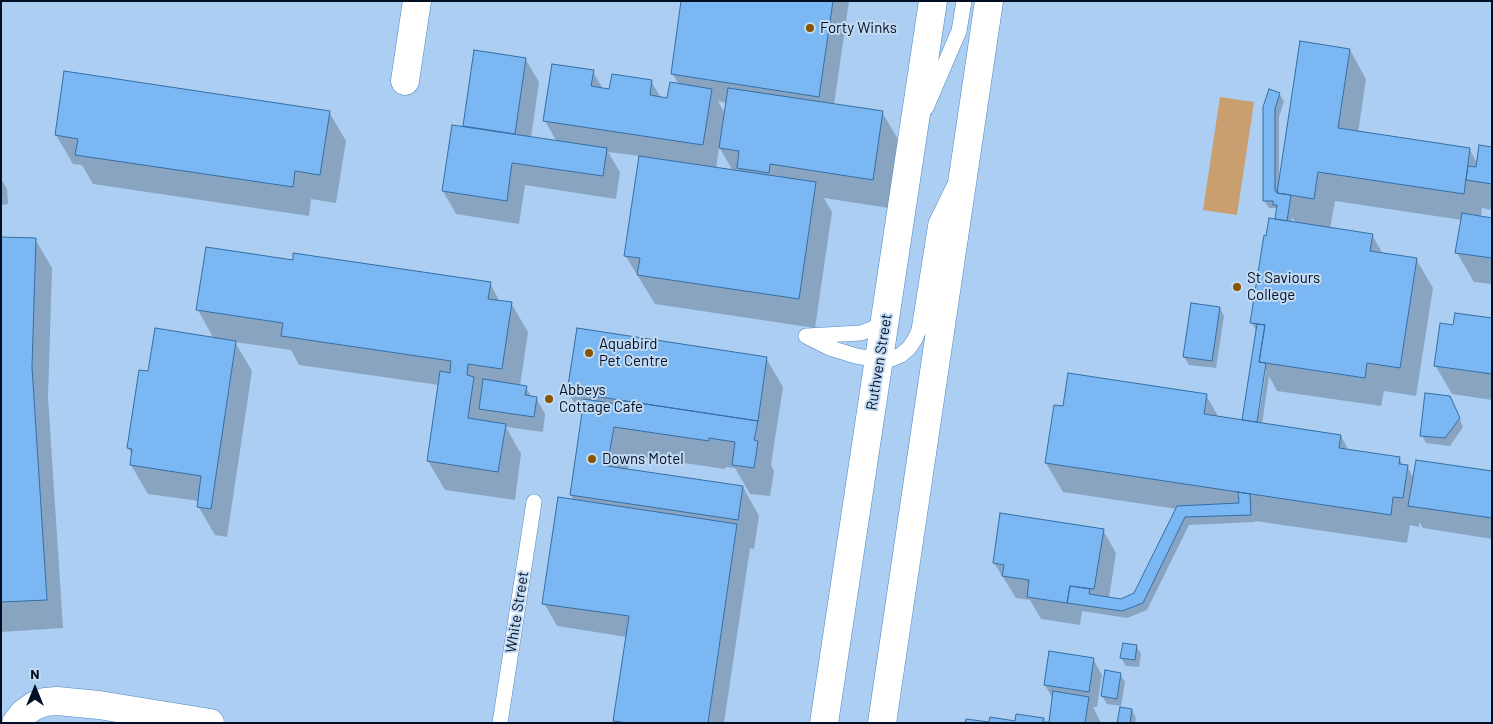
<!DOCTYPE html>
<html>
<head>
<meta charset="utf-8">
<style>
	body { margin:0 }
	#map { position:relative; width:1493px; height:724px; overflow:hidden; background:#abcef2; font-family:Barlow,sans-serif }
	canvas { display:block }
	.frame { position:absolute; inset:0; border:2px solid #000f24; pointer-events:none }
	.north { position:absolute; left:10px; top:664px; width:50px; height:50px; -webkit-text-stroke:4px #c2daf2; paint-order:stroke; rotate:0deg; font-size:14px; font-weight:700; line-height:20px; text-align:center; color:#000f24 }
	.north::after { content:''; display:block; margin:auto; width:18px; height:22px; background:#000f24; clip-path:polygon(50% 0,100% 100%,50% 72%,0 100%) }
</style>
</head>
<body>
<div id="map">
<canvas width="1493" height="724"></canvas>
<div class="frame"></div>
<div class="north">N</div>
</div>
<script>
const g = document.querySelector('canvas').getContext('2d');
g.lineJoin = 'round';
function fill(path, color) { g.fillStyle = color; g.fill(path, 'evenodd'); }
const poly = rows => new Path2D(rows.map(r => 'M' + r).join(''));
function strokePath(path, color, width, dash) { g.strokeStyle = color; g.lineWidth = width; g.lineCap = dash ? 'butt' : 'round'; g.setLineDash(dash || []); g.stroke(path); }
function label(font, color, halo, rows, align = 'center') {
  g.font = font + ' Barlow,sans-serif'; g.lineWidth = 4; g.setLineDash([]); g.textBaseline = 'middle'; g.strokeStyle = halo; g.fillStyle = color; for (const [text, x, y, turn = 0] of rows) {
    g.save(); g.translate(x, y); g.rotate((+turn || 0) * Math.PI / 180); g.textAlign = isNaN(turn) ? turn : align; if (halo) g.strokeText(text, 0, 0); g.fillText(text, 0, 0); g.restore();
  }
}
fill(poly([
	[1220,97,1254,102,1237,215,1203,210]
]), '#c99f70');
fill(poly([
	[682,1,849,1,834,105,882,112,899,141,889,208,824,198,832,212,815,328,655,304,625,255,640,156,608,152,620,172,616,199,525,185,519,224,456,214,443,191,464,128,475,52,526,60,539,82,531,138,557,142,545,121,593,72,603,89,610,90,651,81,661,98,669,99,679,85,672,73],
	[718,101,727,103,725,114],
	[719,147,733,171,716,169],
	[1350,50,1366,79,1358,133,1470,150,1477,163,1492,148,1492,210,1482,208,1481,217,1492,219,1492,284,1474,282,1457,253,1462,220,1335,201,1330,229,1372,235,1383,254,1416,259,1433,288,1416,396,1384,391,1381,406,1277,391,1269,376,1262,424,1341,436,1349,451,1399,458,1404,466,1407,466,1414,479,1492,472,1492,539,1423,528,1419,522,1419,527,1410,525,1407,543,1255,521,1255,522,1189,525,1147,610,1127,618,1082,611,1080,625,1041,619,1030,600,1016,598,994,563,1103,530,1116,553,1109,598,1121,600,1135,594,1177,509,1063,492,1046,463,1064,408,1206,395,1219,418,1243,421,1257,332,1252,323,1267,237,1278,221,1276,208,1269,208,1264,200,1264,107,1279,94,1284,101,1279,117,1279,180,1280,180],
	[1292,217,1296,224,1292,223],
	[1264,369,1266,371,1259,414,1257,414],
	[329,112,346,141,336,203,311,199,309,216,93,184,82,165,73,164,56,135],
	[1,179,7,189,8,204,1,205],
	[1,238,35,239,52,268,48,397,63,628,1,632],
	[294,262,490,283,500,302,511,303,528,332,520,386,526,387,532,398,536,398,545,414,543,432,506,427,521,454,515,500,445,490,428,461,439,385,299,365,291,350,235,342,252,371,227,537,215,535,198,506,199,501,148,494,131,465,132,455,128,448,140,371,150,373,214,339,198,310],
	[1220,308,1224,316,1216,368,1189,365,1184,357],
	[1492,320,1492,400,1452,394,1435,365,1454,327],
	[766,358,783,387,771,465,774,471,770,496,750,494,735,468,726,467,725,469,630,455,628,470,743,487,759,516,754,549,750,548,724,723,616,723,615,720,627,637,557,626,544,603,574,501,571,495,582,417,568,392],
	[1454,405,1463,427,1450,446,1426,443,1422,435],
	[1136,646,1141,654,1139,667,1126,666,1121,658],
	[1093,659,1102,675,1097,707,1093,707,1101,723,1050,723,1053,699,1045,685],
	[1120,674,1125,682,1121,706,1107,704,1102,696],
	[1132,710,1136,718,1135,723,1119,723]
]), '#0003');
const building = poly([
	[681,1,833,1,819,97,671,74,681,1],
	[1300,41,1350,49,1338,128,1470,148,1464,194,1318,172,1314,199,1277,193,1300,41],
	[474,50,526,58,515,134,463,126,474,50],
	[552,64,594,70,591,86,609,89,612,74,652,80,650,95,667,98,670,82,712,89,703,145,543,121,552,64],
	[64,71,330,111,320,175,295,171,293,187,75,155,78,139,55,135,64,71],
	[728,88,883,111,873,180,770,164,769,173,737,168,739,151,719,148,728,88],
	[1269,89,1280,93,1275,109,1275,191,1277,191,1277,193,1291,195,1287,221,1275,219,1277,205,1273,205,1273,201,1263,201,1263,107,1269,89],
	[452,125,607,148,603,176,512,163,507,201,442,191,452,125],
	[1479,145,1492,147,1492,184,1466,180,1468,166,1476,167,1479,145],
	[639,156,816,182,799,299,637,275,640,258,624,256,639,156],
	[1462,213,1492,218,1492,258,1455,253,1462,213],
	[1269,218,1373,234,1370,251,1417,258,1400,368,1367,363,1365,378,1259,362,1265,325,1250,323,1264,235,1266,236,1269,218],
	[1,237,36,238,32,367,47,600,1,602,1,237],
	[206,247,293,260,293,253,491,282,488,299,512,302,502,369,468,364,467,375,474,377,468,418,506,424,498,472,427,461,440,371,450,373,451,361,281,336,283,323,196,310,206,247],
	[1191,303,1220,307,1212,361,1183,357,1191,303],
	[1455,313,1492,318,1492,374,1434,366,1440,323,1453,325,1455,313],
	[1257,324,1265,325,1259,362,1266,363,1257,422,1242,420,1257,324],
	[155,328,236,341,211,509,197,507,201,476,130,465,132,449,127,448,139,370,148,371,155,328],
	[577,328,767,357,758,421,567,392,577,328],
	[1068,373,1207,394,1204,414,1341,435,1339,448,1400,457,1399,464,1408,465,1403,498,1393,497,1391,515,1045,463,1054,405,1063,406,1068,373],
	[483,379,527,386,525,395,537,397,534,417,479,409,483,379],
	[1425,393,1450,396,1460,418,1445,438,1420,436,1425,393],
	[584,399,617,404,618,400,758,421,754,440,758,441,754,468,732,465,735,442,709,438,709,441,614,427,607,466,743,486,738,520,570,495,584,399],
	[1416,460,1492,471,1492,518,1408,506,1416,460],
	[1238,492,1250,494,1251,515,1185,517,1143,603,1122,611,1067,603,1070,586,1090,589,1089,594,1121,599,1134,593,1177,506,1239,503,1238,492],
	[558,497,737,524,708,723,628,723,613,721,629,616,542,604,558,497],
	[1000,513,1104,529,1094,589,1070,586,1067,603,1027,597,1029,580,1002,576,1004,565,993,563,1000,513],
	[1123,643,1137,645,1135,660,1120,658,1123,643],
	[1049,651,1094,658,1089,692,1044,685,1049,651],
	[1105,670,1121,673,1117,699,1101,696,1105,670],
	[1053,691,1089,697,1085,723,965,723,966,719,989,722,990,717,1015,721,1016,714,1044,718,1043,722,1049,722,1053,691],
	[1120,707,1132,709,1130,723,1117,723,1120,707]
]);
fill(building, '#7bb7f2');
strokePath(building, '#346ea4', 1);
const service = poly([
	[926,108,959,31,964,1],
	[806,336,830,348,856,356,879,360,891,359,901,355,909,348,915,339,919,330,936,223,954,186],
	[807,336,861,333,874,328,884,318],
	[500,723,534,502]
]);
const minor = poly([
	[405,81,417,1],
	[16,723,24,713,34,706,45,702,57,701,99,705,210,723]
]);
const trunk = poly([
	[824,723,933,1],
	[882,723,989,1]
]);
strokePath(service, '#4f89c1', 16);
strokePath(minor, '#4f89c1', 29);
strokePath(trunk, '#4f89c1', 29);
strokePath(service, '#fff', 15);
strokePath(minor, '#fff', 28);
strokePath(trunk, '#fff', 28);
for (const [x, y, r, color] of [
	[810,28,5,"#885400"],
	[1237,287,5,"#885400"],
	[589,353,5,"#885400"],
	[549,399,5,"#885400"],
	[592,459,5,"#885400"]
]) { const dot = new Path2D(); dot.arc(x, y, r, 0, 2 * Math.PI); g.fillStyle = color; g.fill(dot); strokePath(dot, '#c2daf2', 2); }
label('15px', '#000f24', '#c2daf2', [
	["Forty Winks",820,28],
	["St Saviours",1247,278],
	["College",1247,295],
	["Aquabird",599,344],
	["Pet Centre",599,361],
	["Abbeys",559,390],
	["Cottage Cafe",559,407],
	["Downs Motel",602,459]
], 'left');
label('15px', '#000f24', '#c2daf2', [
	["Ruthven Street",879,362,-81],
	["White Street",517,612,-81]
]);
</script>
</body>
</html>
